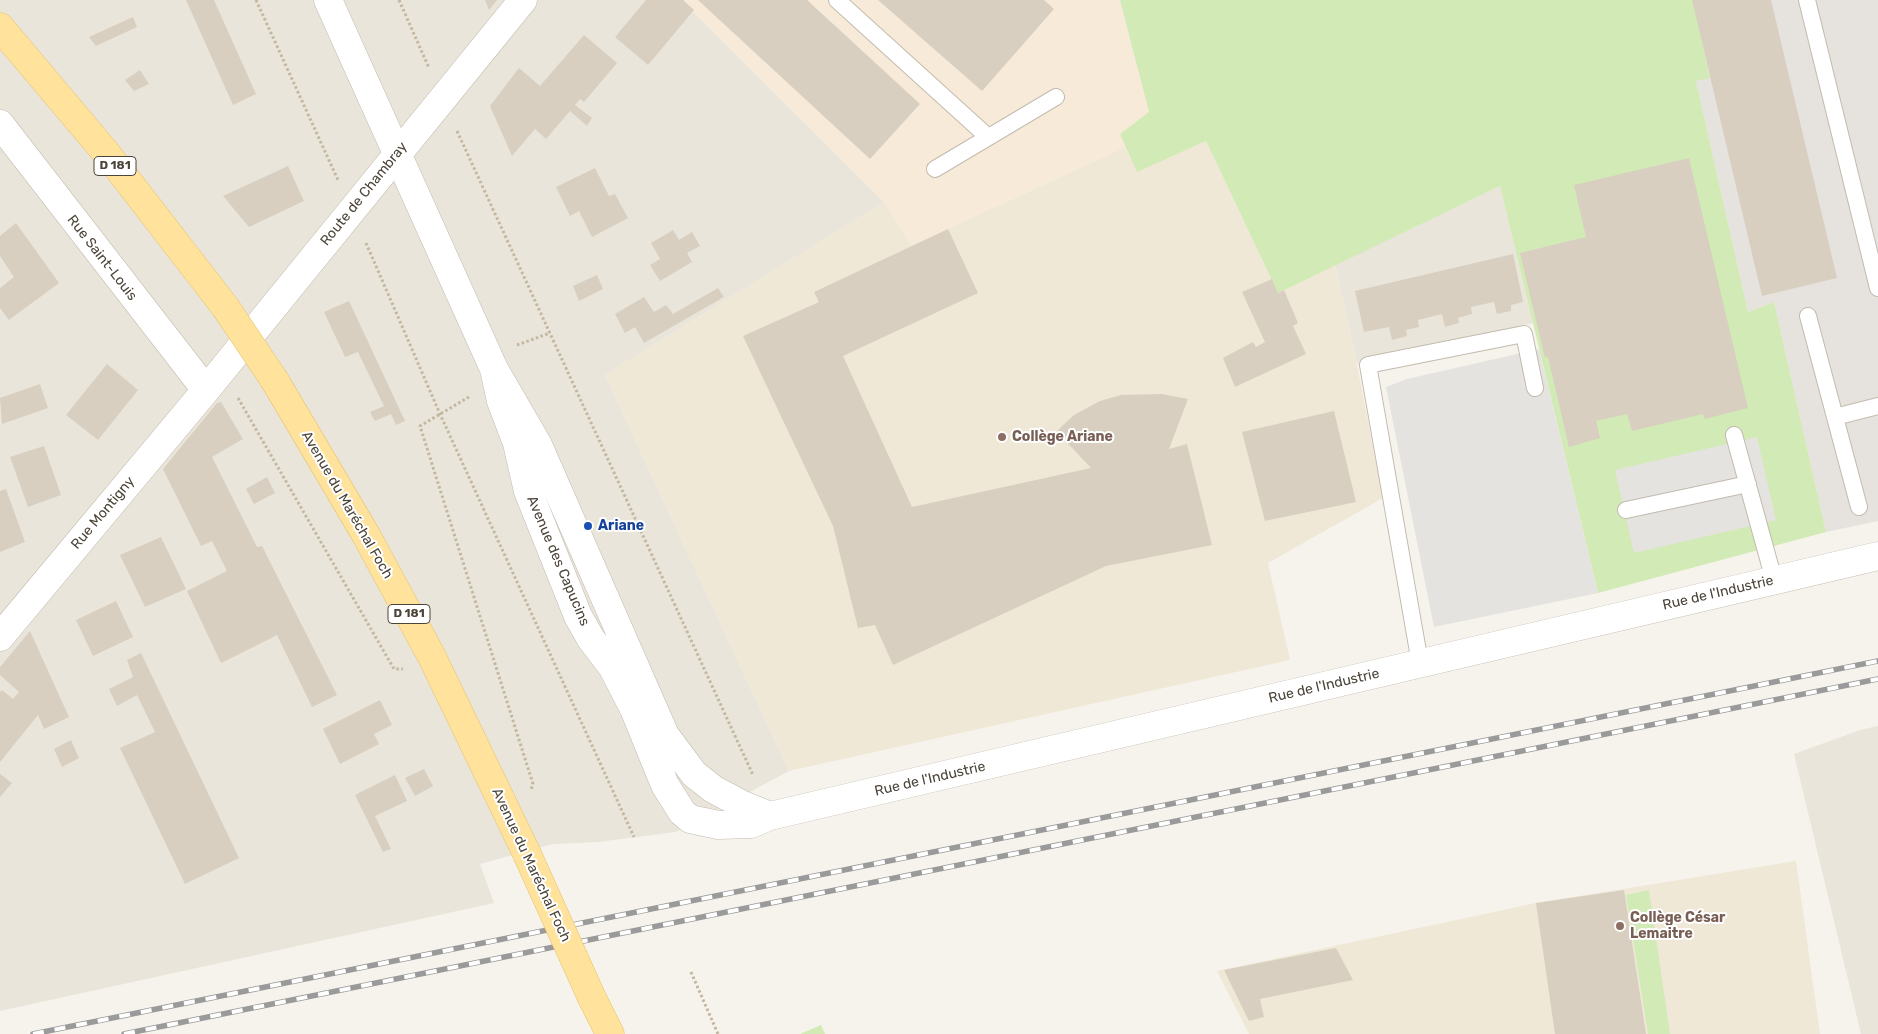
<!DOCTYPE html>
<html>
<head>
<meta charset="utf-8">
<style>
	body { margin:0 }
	canvas { display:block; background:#f6f3ec }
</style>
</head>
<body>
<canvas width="1878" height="1034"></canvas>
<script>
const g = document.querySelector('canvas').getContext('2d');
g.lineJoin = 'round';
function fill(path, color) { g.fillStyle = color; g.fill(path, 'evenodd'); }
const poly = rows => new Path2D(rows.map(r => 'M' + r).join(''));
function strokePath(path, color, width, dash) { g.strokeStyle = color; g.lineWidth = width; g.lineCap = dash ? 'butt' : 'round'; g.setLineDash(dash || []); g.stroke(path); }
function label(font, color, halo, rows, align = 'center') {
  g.font = font + ' Rubik,sans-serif'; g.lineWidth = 4; g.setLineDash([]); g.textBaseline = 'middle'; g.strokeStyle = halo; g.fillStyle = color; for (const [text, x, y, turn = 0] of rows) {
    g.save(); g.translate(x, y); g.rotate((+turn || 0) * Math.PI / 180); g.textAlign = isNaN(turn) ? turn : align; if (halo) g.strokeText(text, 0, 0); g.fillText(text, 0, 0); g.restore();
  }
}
fill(poly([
	[0,0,681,0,884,202,605,375,789,771,676,832,598,842,553,844,480,864,494,903,0,1011],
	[1500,186,1533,323,1357,364,1335,264],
	[1878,726,1878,1034,1861,1034,1794,754,1860,730]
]), '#eae5da');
fill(poly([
	[681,0,1120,0,1149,112,1120,134,1126,147,911,246,884,202]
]), '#f7ead8');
fill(poly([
	[1693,0,1878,0,1878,521,1826,532,1774,302,1748,312,1696,81,1710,77]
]), '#e6e2dd');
fill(poly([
	[1206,141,1278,293,1335,264,1358,370,1383,498,1268,563,1290,660,789,771,605,375,884,202,911,246,1126,147,1138,171],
	[1796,861,1820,1034,1249,1034,1217,971,1536,903]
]), '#efe8d6');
fill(poly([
	[1120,0,1693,0,1710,78,1696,81,1748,312,1774,302,1826,532,1598,593,1500,186,1278,293,1206,141,1137,172,1120,134,1149,112],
	[1649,890,1670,1034,1648,1034,1626,895],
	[821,1025,825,1034,800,1034]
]), '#d2eab5');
fill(poly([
	[1539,349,1598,593,1434,627,1386,387,1407,379],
	[1757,437,1776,520,1634,553,1615,470]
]), '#e5e3e0');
fill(poly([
	[186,0,214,0,256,94,233,105],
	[485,0,497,0,489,10],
	[646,0,683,0,694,10,648,65,615,37],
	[698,0,807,0,920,104,870,159],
	[878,0,1044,0,1054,9,982,91],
	[1692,0,1771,0,1837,278,1762,296],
	[133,17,137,27,96,46,89,37],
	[584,35,617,63,584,102,580,99,575,105,592,118,587,126,570,111,546,139,535,129,512,156,490,106,519,68,540,86],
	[140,70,149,84,134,91,125,80],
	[1689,158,1748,408,1705,419,1703,414,1632,431,1627,414,1596,421,1600,438,1569,447,1548,357,1545,358,1520,253,1586,237,1574,185],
	[288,166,304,201,249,227,223,196],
	[595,168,609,196,615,194,628,218,592,237,579,211,570,216,556,187],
	[16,223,59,283,9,320,0,308,0,288,14,277,0,256,0,236],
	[948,229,978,293,843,356,912,507,1091,468,1057,432,1060,428,1074,415,1100,401,1121,395,1162,394,1188,399,1169,449,1187,444,1212,545,1106,566,893,665,875,625,858,628,833,526,743,336,819,302,814,292],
	[673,230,679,240,692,232,700,246,687,253,692,262,660,281,650,265,660,259,651,243],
	[1513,254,1523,302,1511,305,1511,311,1497,314,1494,302,1471,307,1472,314,1458,318,1459,323,1445,327,1442,314,1418,320,1419,327,1406,330,1407,336,1392,340,1389,327,1364,332,1355,291],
	[597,275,603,289,579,301,573,286],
	[1272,279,1278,293,1284,290,1298,323,1293,326,1306,354,1235,387,1223,358,1253,342,1256,347,1265,342,1242,292],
	[718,288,724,297,644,343,635,327,625,333,615,314,644,297,654,312,666,305,673,314],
	[349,301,405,421,396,425,391,414,375,421,370,412,384,406,358,352,345,357,324,312],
	[107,364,138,390,98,440,66,415],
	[40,384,48,408,2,424,0,398],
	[221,402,243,439,212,457,257,547,262,546,337,695,312,707,277,635,221,663,187,591,227,571,212,541,201,546,163,469,217,403],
	[1334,411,1356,502,1265,521,1242,432],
	[44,446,61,495,28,507,10,457],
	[267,477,275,493,254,504,246,489],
	[6,489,25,542,0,552,0,491],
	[161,537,186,589,145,607,120,555],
	[116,601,133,637,93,656,76,620],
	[30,631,69,717,44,729,38,715,0,762,0,692,2,690,13,699,19,692,0,675,0,667],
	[141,653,239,858,185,884,120,748,155,732,137,695,117,706,109,689,133,677,127,660],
	[380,700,392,725,374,734,379,744,340,764,323,729],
	[71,740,79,758,62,767,54,749],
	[424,769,433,786,415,796,405,778],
	[0,774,12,783,0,797],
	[395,775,407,801,375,816,391,849,383,852,355,795],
	[1624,890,1646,1034,1555,1034,1536,903],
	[1336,948,1353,980,1260,999,1264,1017,1249,1021,1224,970]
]), '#d8cfc1');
const service = poly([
	[837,0,988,137],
	[1807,0,1878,288],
	[935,169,1056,97],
	[1808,316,1859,507],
	[1835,417,1878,406],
	[1734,435,1774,580],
	[1626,510,1748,484],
	[1420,663,1368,365,1524,334,1535,388]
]);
const minor = poly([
	[328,0,494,369,538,445,665,735,694,774,713,789,743,805,770,816],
	[0,124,206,390],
	[494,369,501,401,517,443,528,491,578,616,591,639,613,668,634,709,665,785,682,812,690,819,718,825,751,824,770,816,1878,556],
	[0,637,206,390,523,0]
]);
const primary = poly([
	[0,27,107,154,226,308],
	[275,381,366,535,432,657,527,854],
	[592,998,610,1034]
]);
strokePath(service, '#c2bbae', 18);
strokePath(minor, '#c2bbae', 29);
strokePath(primary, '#e6c16a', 29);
strokePath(poly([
	[256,0,338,180],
	[399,0,429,68],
	[457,131,753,775],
	[366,243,440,414,634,837],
	[517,345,550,333],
	[469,397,420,426,533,784,531,790],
	[238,398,394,669,403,669],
	[691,972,718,1034]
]), '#c4b79f', 3, [2.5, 2.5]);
strokePath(service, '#fff', 16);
strokePath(minor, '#fff', 28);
strokePath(primary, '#ffe39c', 28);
const rail = poly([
	[33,1034,1878,661],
	[124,1034,1878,679]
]);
strokePath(rail, '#9a9a9a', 5.5);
strokePath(rail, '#fff', 4, [11]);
const primaryBridge = poly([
	[226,308,275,381],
	[527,854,592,998]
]);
strokePath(primaryBridge, '#e6c16a', 29, []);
strokePath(primaryBridge, '#ffe39c', 28);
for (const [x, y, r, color] of [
	[1002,437,5,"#8d6e63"],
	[588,526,5,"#1a4fb4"],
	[1620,926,5,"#8d6e63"]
]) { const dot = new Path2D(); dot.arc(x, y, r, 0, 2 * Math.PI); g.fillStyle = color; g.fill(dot); strokePath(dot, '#fff', 2); }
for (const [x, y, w] of [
	[115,166,42],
	[409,614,42]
]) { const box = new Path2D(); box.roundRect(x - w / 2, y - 9.5, w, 19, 4); g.fillStyle = '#fff'; g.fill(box); strokePath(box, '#4b4439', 1); }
label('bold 12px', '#4b4439', null, [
	["D 181",115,166],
	["D 181",409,614]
]);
label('14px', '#4b4439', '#fff', [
	["Route de Chambray",364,194,-51],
	["Rue Saint-Louis",102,258,52],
	["Avenue du Maréchal Foch",347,505,60],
	["Rue Montigny",103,513,-50],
	["Avenue des Capucins",558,561,67],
	["Rue de l'Industrie",1718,593,-13],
	["Rue de l'Industrie",1324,686,-13],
	["Rue de l'Industrie",930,779,-13],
	["Avenue du Maréchal Foch",531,865,65]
]);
label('bold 14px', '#785e54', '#fff', [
	["Collège Ariane",1012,437],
	["Collège César",1630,918],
	["Lemaitre",1630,934]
], 'left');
label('bold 14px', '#164399', '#fff', [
	["Ariane",598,526]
], 'left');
</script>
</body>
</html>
